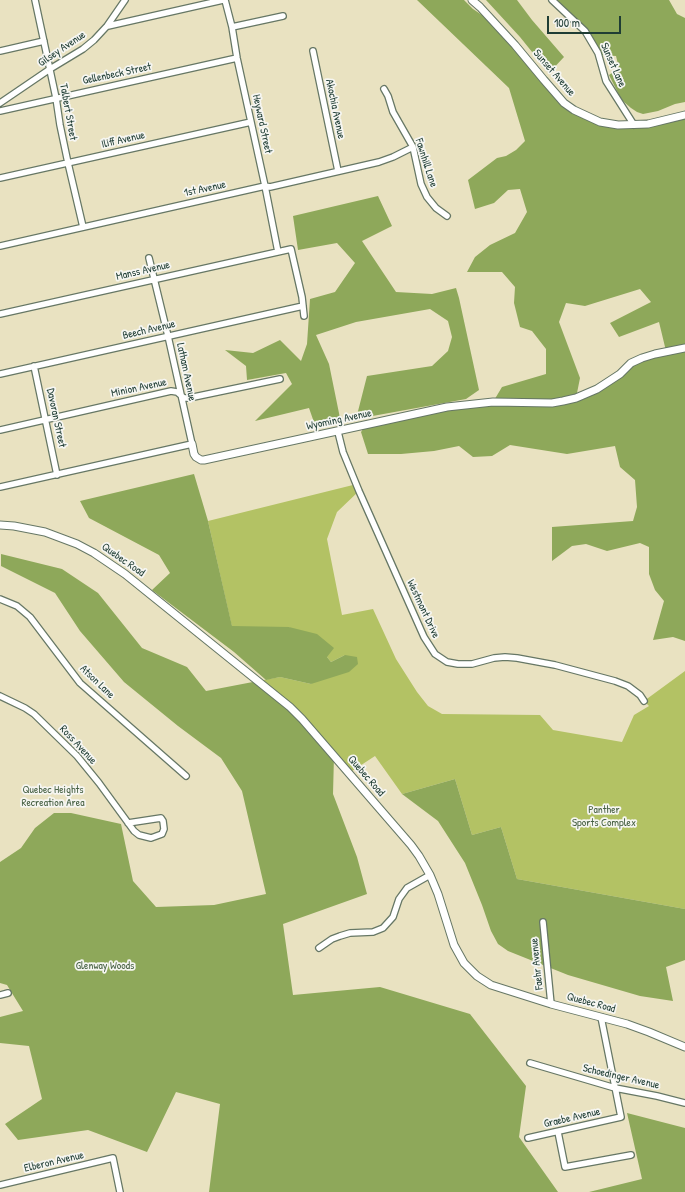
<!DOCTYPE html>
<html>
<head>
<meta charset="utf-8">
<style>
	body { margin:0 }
	#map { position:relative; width:685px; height:1192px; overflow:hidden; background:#e9e2c1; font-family:"Patrick Hand",sans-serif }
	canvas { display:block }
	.scale { position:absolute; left:547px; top:16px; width:74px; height:18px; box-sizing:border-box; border:2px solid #1f3d34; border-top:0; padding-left:5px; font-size:12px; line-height:14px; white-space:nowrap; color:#1f3d34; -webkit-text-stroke:3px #f6f6f2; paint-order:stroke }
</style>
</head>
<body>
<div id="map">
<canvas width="685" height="1192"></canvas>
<div class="scale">100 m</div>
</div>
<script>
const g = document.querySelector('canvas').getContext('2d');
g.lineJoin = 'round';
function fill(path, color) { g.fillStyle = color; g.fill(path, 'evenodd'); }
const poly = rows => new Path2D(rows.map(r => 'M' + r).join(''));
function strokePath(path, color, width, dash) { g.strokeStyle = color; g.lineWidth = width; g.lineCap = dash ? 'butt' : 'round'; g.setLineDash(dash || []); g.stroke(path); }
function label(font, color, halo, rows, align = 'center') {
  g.font = font + ' "Patrick Hand",sans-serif'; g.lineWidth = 3.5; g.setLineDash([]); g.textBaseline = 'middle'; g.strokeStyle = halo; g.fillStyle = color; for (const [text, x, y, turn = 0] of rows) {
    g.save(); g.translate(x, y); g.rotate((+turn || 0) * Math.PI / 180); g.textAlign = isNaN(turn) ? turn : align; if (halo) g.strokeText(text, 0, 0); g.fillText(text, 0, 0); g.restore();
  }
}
fill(poly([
	[357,484,359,491,337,512,327,539,342,615,373,609,396,659,417,692,428,706,442,714,540,715,553,730,622,742,634,715,649,706,644,701,685,671,685,909,517,879,501,827,472,835,455,779,402,794,375,756,349,773,258,681,280,677,311,684,345,655,331,662,327,657,289,627,232,627,208,521]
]), '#b3c264');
fill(poly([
	[417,0,464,0,473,9,498,26,574,110,618,125,685,115,685,641,673,637,653,640,664,601,655,590,649,574,649,547,640,543,607,551,586,544,572,546,552,561,552,527,633,521,637,507,635,480,620,467,615,446,567,454,510,445,492,456,473,457,459,446,434,451,401,454,368,454,361,432,366,425,493,402,502,387,546,374,546,349,532,331,520,327,514,303,515,287,502,272,467,272,475,257,490,245,515,233,527,212,520,189,508,190,494,203,475,209,468,180,497,158,506,156,516,150,525,141,509,88],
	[640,289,651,302,610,323,619,337,659,322,666,351,627,366,576,398,580,378,559,322,566,303,585,306],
	[486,0,517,0,532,20,564,57,549,73,520,37],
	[552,0,669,0,677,14,685,18,685,102,675,104,658,111,643,114,637,112,631,108,624,102,620,97,609,75,619,68,616,56,602,55,593,45,585,31],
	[378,196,392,226,362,241,396,292,432,294,456,288,459,298,479,390,466,399,356,419,367,376,432,366,448,351,452,337,448,321,430,309,356,322,316,335,329,364,341,423,316,428,309,408,255,421,292,384,286,373,247,380,246,366,225,350,253,353,280,340,301,361,307,344,310,299,335,292,355,263,337,243,298,250,293,216],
	[194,474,208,521,232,626,289,627,317,634,334,648,327,657,331,662,345,655,357,657,358,664,349,672,311,684,280,677,266,680,234,652,152,590,170,573,159,555,89,518,80,501],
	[1,554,62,569,98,593,142,648,187,667,206,691,258,681,273,693,334,756,333,794,357,857,367,894,283,924,293,995,380,987,470,1014,526,1086,519,1137,558,1192,209,1192,220,1104,176,1092,147,1152,88,1130,18,1140,5,1124,42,1099,29,1046,0,1043,0,1017,23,1011,7,985,0,983,0,862,21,848,35,828,54,813,71,813,121,824,133,881,156,907,214,905,266,894,242,791,221,758,178,726,124,682,80,631,55,593,1,566],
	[455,779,472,835,501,827,517,879,685,909,685,960,666,967,673,1001,640,996,568,975,508,951,498,944,491,931,482,905,465,863,438,821,402,794],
	[627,1113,685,1128,685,1192,589,1192,642,1179]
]), '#8ea85a');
const minor = poly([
	[35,0,56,98,60,125,68,163,83,227],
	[225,0,232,27,237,58,265,186,278,252],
	[552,0,585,31,598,53,606,81,634,125],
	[108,26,223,0],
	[232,27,283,16],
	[0,51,44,41],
	[313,51,338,171],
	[384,89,388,96,393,112,413,147,421,184,427,197,436,208,447,216],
	[0,103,50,69,83,49,94,40,107,26,125,0],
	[0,111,237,58],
	[0,178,251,122],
	[0,246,265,186,270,187,379,162,393,157,413,147],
	[0,314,291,249,302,297,304,316],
	[34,366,57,475],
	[0,374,303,306],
	[0,430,171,391,177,392,184,398,189,398,280,379],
	[338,432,343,452,359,491,424,637,435,654,447,662,458,664,472,664,494,658,505,657,517,658,555,665,615,681,628,686,640,695,644,701],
	[0,487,192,444,168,336,149,258],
	[0,599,17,606,30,617,80,683,186,776],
	[0,696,25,708,34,714,77,756,99,783,134,831,139,835,151,838,162,834,164,829,163,821,161,818,128,823],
	[543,922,551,1004],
	[319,948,332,939,340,936,350,933,373,932,383,928,393,917,399,899,407,888,430,875],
	[0,995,8,993],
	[530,1063,615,1088,657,1096,685,1103],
	[558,1132,565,1167,631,1155],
	[528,1138,621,1117,601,1017],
	[0,1185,113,1158,120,1192]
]);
const tertiary = poly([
	[472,0,480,7,515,45,544,80,564,103,574,110,600,122,618,125,648,124,685,115],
	[192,444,194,454,196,457,201,460,204,460,447,407,493,402,552,403,563,401,576,398,597,389,620,374,631,363,642,358,655,354,685,348],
	[0,525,14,526,45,532,77,544,94,553,125,574,290,707,302,719,411,845,419,856,430,875,438,894,454,945,464,963,477,976,491,985,551,1004,627,1024,649,1032,685,1047]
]);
strokePath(minor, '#667765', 8);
strokePath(tertiary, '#667765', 9);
strokePath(minor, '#fff', 5.5);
strokePath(tertiary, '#fff', 7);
label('11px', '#1f3d34', '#f6f6f2', [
	["Gilsey Avenue",62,49,-34],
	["Sunset Lane",613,65,66],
	["Sunset Avenue",554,73,49],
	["Gellenbeck Street",117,74,-12],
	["Akochia Avenue",335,109,78],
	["Talbert Street",68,112,80],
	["Heyward Street",262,124,78],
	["Iliff Avenue",123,140,-13],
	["Fawnhill Lane",426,163,72],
	["1st Avenue",205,189,-12],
	["Manss Avenue",143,271,-13],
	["Beech Avenue",149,330,-13],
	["Latham Avenue",186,372,78],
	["Minion Avenue",139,388,-12],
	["Davoran Street",56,418,78],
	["Wyoming Avenue",339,420,-12],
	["Quebec Road",123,560,35],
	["Westmont Drive",423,609,65],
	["Atson Lane",97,682,44],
	["Ross Avenue",78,745,47],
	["Quebec Road",366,776,49],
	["Faehr Avenue",537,964,-96],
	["Quebec Road",591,1003,15],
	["Schoedinger Avenue",621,1077,13],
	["Graebe Avenue",572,1118,-13],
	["Elberon Avenue",54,1162,-13]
]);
label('11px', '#445e40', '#f6f6f2', [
	["Quebec Heights",53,790],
	["Recreation Area",53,803],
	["Panther",604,810],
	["Sports Complex",604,823],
	["Glenway Woods",105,966]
]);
</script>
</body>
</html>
